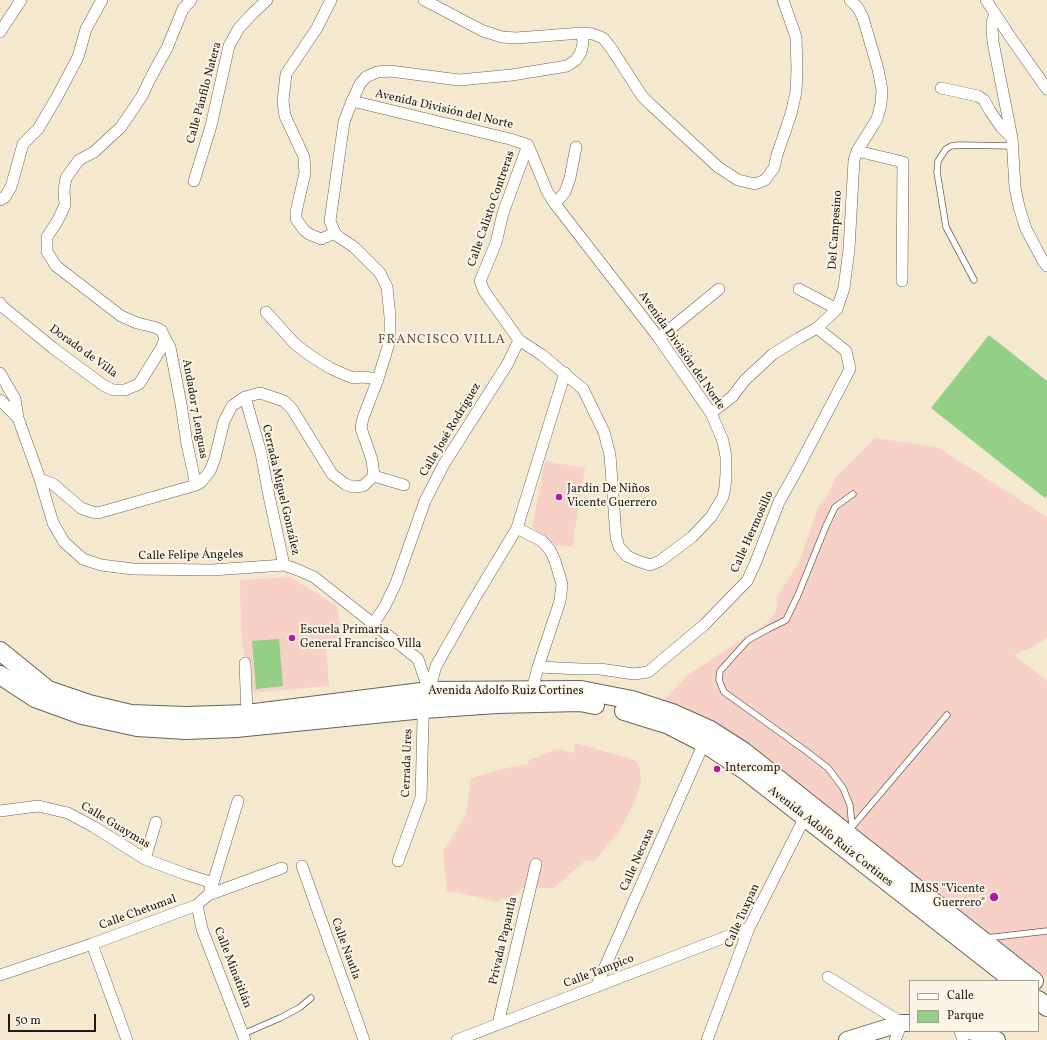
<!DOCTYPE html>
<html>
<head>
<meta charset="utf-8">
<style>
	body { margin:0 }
	#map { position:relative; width:1047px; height:1040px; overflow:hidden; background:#f4e8ce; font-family:Vollkorn,serif }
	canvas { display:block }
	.legend { position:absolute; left:909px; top:980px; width:130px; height:52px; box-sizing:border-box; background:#fcf5e5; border:1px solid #a29e95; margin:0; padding:5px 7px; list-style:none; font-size:12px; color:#1c1c1c }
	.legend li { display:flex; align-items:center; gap:8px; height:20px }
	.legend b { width:20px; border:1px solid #a29e95 }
	.scale { position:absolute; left:8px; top:1014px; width:88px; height:18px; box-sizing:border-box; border:2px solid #1c1c1c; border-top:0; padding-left:5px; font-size:12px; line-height:14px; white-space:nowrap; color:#1c1c1c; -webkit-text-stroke:3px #fcf5e5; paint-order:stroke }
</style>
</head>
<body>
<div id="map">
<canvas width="1047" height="1040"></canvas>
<ul class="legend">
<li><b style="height:5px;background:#fff"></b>Calle</li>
<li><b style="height:11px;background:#93cf84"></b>Parque</li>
</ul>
<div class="scale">50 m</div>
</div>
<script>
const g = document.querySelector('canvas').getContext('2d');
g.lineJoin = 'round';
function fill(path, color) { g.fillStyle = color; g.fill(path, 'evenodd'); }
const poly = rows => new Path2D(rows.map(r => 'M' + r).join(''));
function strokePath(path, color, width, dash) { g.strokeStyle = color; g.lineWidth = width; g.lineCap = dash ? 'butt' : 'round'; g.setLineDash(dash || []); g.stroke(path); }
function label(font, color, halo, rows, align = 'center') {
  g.font = font + ' Vollkorn,serif'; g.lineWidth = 4; g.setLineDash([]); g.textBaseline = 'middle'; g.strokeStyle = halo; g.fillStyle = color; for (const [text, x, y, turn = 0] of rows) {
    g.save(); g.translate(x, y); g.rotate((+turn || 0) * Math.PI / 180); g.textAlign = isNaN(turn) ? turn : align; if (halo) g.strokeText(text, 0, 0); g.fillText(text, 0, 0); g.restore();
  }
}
fill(poly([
	[875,438,937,447,1047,517,1047,638,1031,648,1014,655,1047,681,1047,978,836,816,748,745,664,700,689,674,767,623,774,615,777,607,777,597,799,562,819,505,826,498,836,477],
	[545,461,585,468,572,547,554,545,532,527],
	[291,577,337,606,343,643,326,645,329,686,251,693,241,633,240,580],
	[575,743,632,759,637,762,640,769,641,779,639,789,633,805,620,830,594,862,586,860,554,888,521,888,519,893,496,902,456,892,447,892,443,851,466,815,471,778,511,767,528,764,529,760,556,749,574,753]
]), '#f7d1c7');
fill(poly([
	[989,335,1047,381,1047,495,1045,498,931,408],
	[279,639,283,686,256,689,252,641]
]), '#93cf84');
const service = poly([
	[974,280,946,227,937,172,938,161,946,149,951,146,959,145,1013,146],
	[852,827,947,715],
	[848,831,852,827,850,805,843,788,828,768,806,751,724,692,719,680,720,671,748,640,768,629,786,620,798,595,826,526,835,507,853,494],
	[986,938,1047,931],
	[243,1034,280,1018,299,1008,311,998]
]);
const minor = poly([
	[331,0,317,28,286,74,283,101,285,116,304,157,305,173,296,212,296,219,304,230,309,234,321,239,335,233],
	[424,0,483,31,502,37,516,38,582,33,593,34,603,38,611,48,642,96,650,104,718,167,738,180,755,184,765,180,774,168,777,155,791,114,796,92,797,70,796,37,783,0],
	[986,0,1011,38,1047,89],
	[995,15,992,22,992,29,993,42,1012,138,1015,187,1019,207,1026,229,1043,261,1047,266],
	[0,32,21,0],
	[941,88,978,96,984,100,990,111,1001,127,1012,138],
	[352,101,510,139,528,145,547,191,555,204,659,338,711,413,723,441,726,457,726,474,725,487,723,497,711,517,692,537,660,561,650,565,638,561,627,556,619,547,616,537,610,455,604,432,583,389,542,355,519,340,484,291,480,281,496,243,503,213,528,145],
	[857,151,903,162,902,281],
	[194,181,211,126,229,46,239,28,253,13,267,0],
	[0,200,5,197,11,187,23,144,38,129,57,97,78,57,86,29,102,0],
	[555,204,565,192,570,178,576,147],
	[799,289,837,309],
	[0,303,3,307,53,348,103,385,113,390,125,390,139,384,162,347,165,338,161,330,154,327,137,323,121,316,56,266,47,252,47,237,58,220,65,205,64,190,66,178,79,160,94,152,121,127,142,96,151,77,167,48,183,9,191,0],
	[266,312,295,344,311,356,330,368,348,376,354,378,363,377,378,379],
	[165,338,170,347,181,404,187,444,196,485],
	[659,338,719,289],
	[0,373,15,399,18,418],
	[245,397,261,453,269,496,284,565],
	[0,400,18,418,40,479,53,523,64,542,83,559,101,565,133,569,212,570,284,565,298,570,314,577,418,659,429,691],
	[711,413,732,397,745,380,773,354,799,338,817,328,837,309,844,288,849,249,854,160,857,151,877,119,881,104,882,90,878,69,863,18,858,8,850,0],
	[374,476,372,460,361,428,363,418,378,379,390,340,390,317,387,287,380,273,354,247,339,237,335,233,330,221,344,122,352,101,360,84,366,77,377,72,390,71,459,80,512,75,567,66,576,60,581,52,583,43,582,33],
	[374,476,404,485],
	[40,479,53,484,81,508,92,512,98,513,196,485,201,482,210,471,215,458,224,421,232,406,245,397,260,393,284,401,292,409,332,474,345,484,353,487,363,486,374,476],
	[517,528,542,541,550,550,555,561,562,584,560,601,538,667,532,690],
	[373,624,385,606,396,583,425,501,444,464,508,363,519,340],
	[245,663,247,714],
	[538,667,581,669,600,669,634,674,648,672,704,625,747,581,755,564,779,502,798,468,850,369,846,351,817,328],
	[0,811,38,806,68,813,94,827,145,859,185,874,213,883],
	[145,859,156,822],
	[398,861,421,798,423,719,424,709,436,666,473,601,517,528,565,373],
	[302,866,364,1040],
	[210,889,213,883,238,801],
	[197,905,202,929,245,1040],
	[92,944,127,1040],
	[0,975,92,944,197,905,208,895,282,868],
	[828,977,902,1023,895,1040],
	[596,987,704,743],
	[498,1024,536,864],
	[960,1031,963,1040],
	[457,1040,749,928],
	[707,1040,749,928,807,813]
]);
const secondary = poly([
	[969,1031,986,1035,997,1040],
	[847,1040,902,1023,910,1023]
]);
const primary = poly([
	[0,651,48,690,89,704,131,714,186,716,247,714,429,691,581,690,632,700,672,713,710,730,743,751,846,833,1034,981],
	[0,675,35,698,82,715,137,727,186,730,236,728,424,709,497,704,580,702,595,705],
	[624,711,669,725,704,743,746,771,1014,981],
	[1038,1000,1047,1007]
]);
strokePath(service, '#68635a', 7);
strokePath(minor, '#68635a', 12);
strokePath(secondary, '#68635a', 18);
strokePath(primary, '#68635a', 20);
strokePath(service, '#fff', 5.5);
strokePath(minor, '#fff', 11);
strokePath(secondary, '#fff', 16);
strokePath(primary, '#fff', 18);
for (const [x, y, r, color] of [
	[559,497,4,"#b5179e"],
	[292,638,4,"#b5179e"],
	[717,769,4,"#b5179e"],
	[994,897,5,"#b5179e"]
]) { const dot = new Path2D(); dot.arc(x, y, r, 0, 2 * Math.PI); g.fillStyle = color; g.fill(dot); strokePath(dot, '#fcf5e5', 1.5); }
label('12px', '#1c1c1c', '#fcf5e5', [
	["Calle Pánfilo Natera",205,93,-75],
	["Avenida División del Norte",444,110,13],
	["Calle Calixto Contreras",492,209,-71],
	["Del Campesino",836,230,-86],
	["Avenida División del Norte",681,351,55],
	["Dorado de Villa",83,352,36],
	["Andador 7 Lenguas",194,409,80],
	["Calle José Rodríguez",451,430,-59],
	["Cerrada Miguel González",280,490,77],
	["Calle Hermosillo",753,532,-66],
	["Calle Felipe Ángeles",191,556,-1],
	["Avenida Adolfo Ruiz Cortines",506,692],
	["Cerrada Ures",408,763,-88],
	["Calle Guaymas",115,826,31],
	["Avenida Adolfo Ruiz Cortines",830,837,38],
	["Calle Necaxa",638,860,-66],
	["Calle Chetumal",138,913,-20],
	["Calle Tuxpan",743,916,-66],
	["Privada Papantla",504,941,-77],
	["Calle Nautla",345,949,70],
	["Calle Minatitlán",232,968,69],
	["Calle Tampico",599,972,-21]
]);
label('12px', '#1c1c1c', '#fcf5e5', [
	["Jardin De Niños",567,490],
	["Vicente Guerrero",567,504],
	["Escuela Primaria",300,631],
	["General Francisco Villa",300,645],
	["Intercomp",725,769],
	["IMSS \"Vicente",985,890,"right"],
	["Guerrero\"",985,904,"right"]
], 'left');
g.letterSpacing = '1px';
label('13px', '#634d46', '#fcf5e5', [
	["FRANCISCO VILLA",442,341]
]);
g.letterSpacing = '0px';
</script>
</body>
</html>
